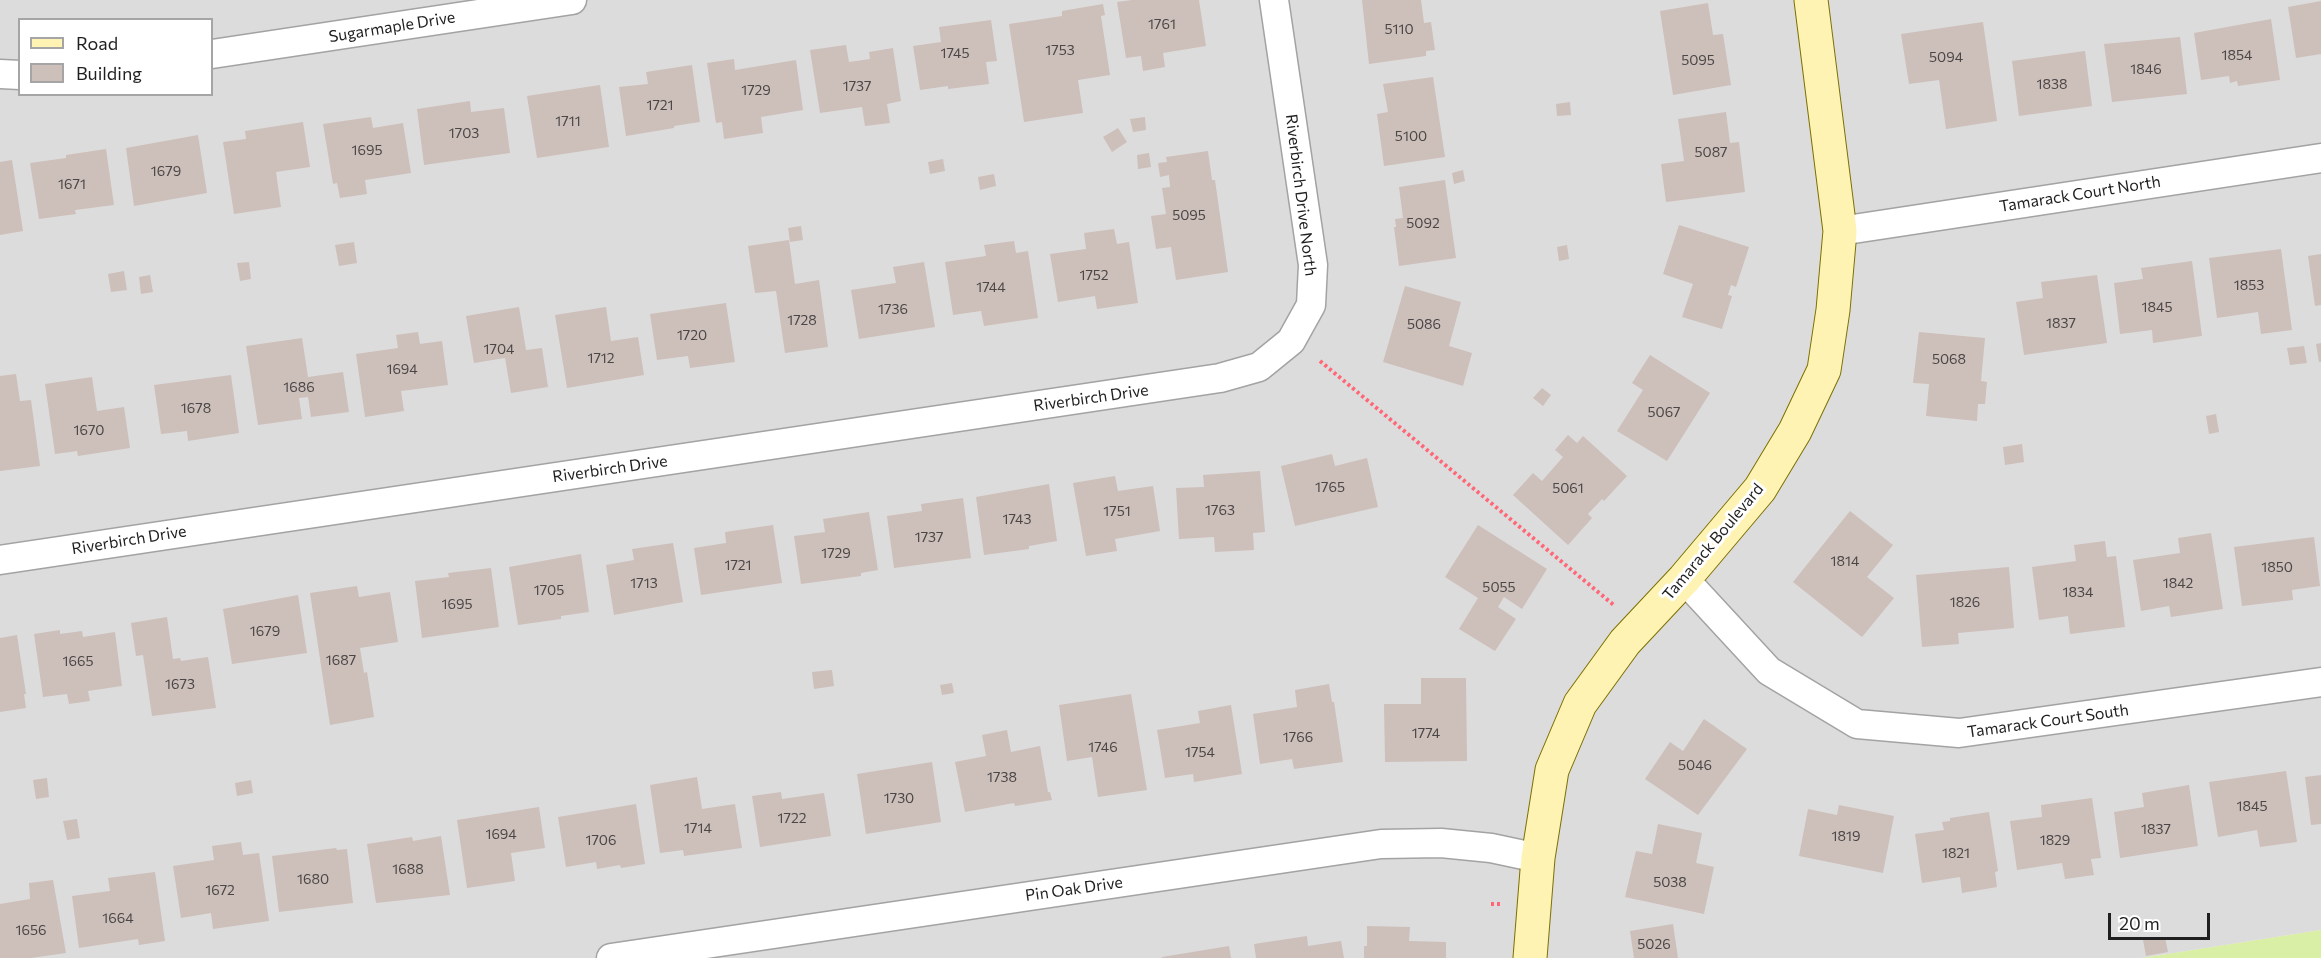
<!DOCTYPE html>
<html>
<head>
<meta charset="utf-8">
<style>
	body { margin:0 }
	#map { position:relative; width:2321px; height:958px; overflow:hidden; background:#f1eae4; font-family:Commissioner,sans-serif }
	canvas { display:block }
	.legend { position:absolute; left:18px; top:18px; width:195px; height:78px; box-sizing:border-box; background:#fff; border:2px solid #a5a5a5; margin:0; padding:8px 10px; list-style:none; font-size:18px; color:#1f1f1f }
	.legend li { display:flex; align-items:center; gap:12px; height:30px }
	.legend b { width:30px; border:2px solid #a5a5a5 }
	.scale { position:absolute; left:2108px; top:913px; width:102px; height:27px; box-sizing:border-box; border:3px solid #1f1f1f; border-top:0; padding-left:8px; font-size:18px; line-height:21px; white-space:nowrap; color:#1f1f1f; -webkit-text-stroke:4px #fff; paint-order:stroke }
</style>
</head>
<body>
<div id="map">
<canvas width="2321" height="958"></canvas>
<ul class="legend">
<li><b style="height:8px;background:#fff3b4"></b>Road</li>
<li><b style="height:16px;background:#cdbfba"></b>Building</li>
</ul>
<div class="scale">20 m</div>
</div>
<script>
const g = document.querySelector('canvas').getContext('2d');
g.lineJoin = 'round';
function fill(path, color) { g.fillStyle = color; g.fill(path, 'evenodd'); }
const poly = rows => new Path2D(rows.map(r => 'M' + r).join(''));
function strokePath(path, color, width, dash) { g.strokeStyle = color; g.lineWidth = width; g.lineCap = dash ? 'butt' : 'round'; g.setLineDash(dash || []); g.stroke(path); }
function label(font, color, halo, rows, align = 'center') {
  g.font = font + ' Commissioner,sans-serif'; g.lineWidth = 6; g.setLineDash([]); g.textBaseline = 'middle'; g.strokeStyle = halo; g.fillStyle = color; for (const [text, x, y, turn = 0] of rows) {
    g.save(); g.translate(x, y); g.rotate((+turn || 0) * Math.PI / 180); g.textAlign = isNaN(turn) ? turn : align; if (halo) g.strokeText(text, 0, 0); g.fillText(text, 0, 0); g.restore();
  }
}
fill(poly([
	[0,0,2321,0,2321,930,2142,958,0,958],
	[20,20,212,20,212,94,20,94]
]), '#dddcdc');
fill(poly([
	[2321,930,2321,958,2142,958]
]), '#d9efa6');
fill(poly([
	[1132,0,1199,0,1206,46,1163,53,1165,67,1143,71,1141,56,1126,58,1117,2],
	[1362,0,1421,0,1424,23,1431,22,1435,50,1426,51,1426,56,1369,64],
	[2321,1,2321,54,2296,58,2288,7],
	[1708,3,1713,35,1723,34,1731,85,1673,95,1660,11],
	[1103,4,1105,15,1101,16,1110,75,1078,80,1083,113,1024,122,1009,24,1062,16,1062,11],
	[2271,19,2280,80,2238,86,2237,81,2230,83,2229,76,2201,80,2194,33],
	[991,20,997,61,986,62,989,84,948,89,948,86,920,90,913,46,941,42,939,27],
	[1983,22,1997,121,1946,129,1939,80,1909,84,1901,34],
	[2180,37,2187,94,2112,102,2104,44],
	[846,45,849,62,870,59,869,52,893,48,901,101,887,104,890,123,865,126,862,107,820,113,810,50],
	[2085,51,2092,106,2019,116,2012,61],
	[734,59,735,70,796,60,803,110,761,117,763,133,724,139,722,122,716,123,707,63],
	[692,65,700,122,674,126,674,128,626,136,619,87,648,84,646,72],
	[1433,77,1445,157,1384,166,1377,114,1388,112,1383,84],
	[600,85,609,147,537,158,527,96],
	[470,101,471,112,504,108,510,153,424,165,417,109],
	[1570,102,1571,115,1557,116,1556,104],
	[1726,112,1730,143,1739,142,1745,192,1666,202,1661,164,1684,161,1678,119],
	[371,117,373,128,403,123,411,173,365,180,367,194,340,198,337,183,333,184,323,124],
	[1145,117,1146,130,1133,132,1130,119],
	[303,122,310,167,276,172,281,207,234,214,223,142,246,139,245,131],
	[1118,128,1127,142,1112,152,1103,137],
	[198,135,207,193,134,206,126,148],
	[106,149,114,205,75,210,76,214,39,219,30,163,66,158,66,155],
	[1208,151,1212,180,1215,180,1228,272,1176,280,1171,247,1156,249,1151,216,1166,214,1162,188,1170,187,1169,175,1160,177,1158,163,1167,162,1166,157],
	[1149,153,1151,167,1138,169,1137,155],
	[943,159,945,171,930,174,928,162],
	[12,160,23,231,0,235,0,162],
	[1463,170,1465,181,1454,184,1452,173],
	[994,174,996,186,980,190,978,177],
	[1445,180,1456,258,1399,266,1394,227,1396,227,1395,219,1403,218,1399,187],
	[1679,225,1749,247,1736,287,1731,285,1728,295,1732,296,1722,329,1682,317,1693,284,1663,274],
	[801,226,803,240,790,242,788,228],
	[1114,229,1117,244,1129,242,1138,303,1097,309,1095,296,1058,302,1050,254,1086,249,1084,233],
	[789,240,795,284,819,280,828,347,785,353,776,291,755,293,748,246],
	[1014,241,1016,253,1028,251,1038,318,984,326,981,311,953,315,945,262,986,256,984,245],
	[354,242,357,263,339,266,335,245],
	[1567,245,1569,259,1559,261,1557,247],
	[2281,249,2292,330,2261,334,2258,312,2217,318,2209,258],
	[2321,254,2321,305,2315,306,2308,256],
	[2192,261,2202,336,2153,343,2152,330,2120,334,2114,283,2143,279,2141,268],
	[249,262,251,279,240,281,237,263],
	[924,262,935,327,859,339,851,290,896,283,893,267],
	[124,271,127,290,111,292,108,274],
	[150,275,153,292,141,294,139,277],
	[2097,275,2107,343,2024,355,2016,302,2043,298,2041,282],
	[1405,286,1461,302,1449,346,1472,353,1463,386,1383,362],
	[726,303,735,362,690,368,688,356,657,360,650,314],
	[519,307,526,350,542,348,548,387,511,393,505,358,474,363,466,316],
	[606,307,611,341,638,337,644,375,567,388,555,315],
	[418,332,420,344,442,341,448,385,401,391,404,411,365,417,356,354,398,348,396,335],
	[1919,332,1985,338,1981,381,1987,382,1985,404,1978,404,1977,421,1926,416,1929,384,1913,383],
	[302,338,308,377,343,372,349,412,311,417,308,397,299,398,302,419,258,425,246,346],
	[2321,343,2321,362,2319,362,2316,344],
	[2304,346,2307,363,2290,365,2287,348],
	[1650,355,1710,393,1667,461,1617,431,1643,390,1632,383],
	[16,374,20,401,31,400,40,466,0,471,0,376],
	[231,375,239,433,188,441,187,431,161,434,154,385],
	[92,377,97,411,124,407,130,448,78,456,77,451,55,454,45,384],
	[1542,388,1551,395,1543,406,1533,398],
	[2216,414,2219,432,2209,434,2206,416],
	[1568,435,1577,443,1583,436,1627,476,1604,501,1602,499,1588,514,1592,518,1568,545,1513,495,1533,473,1542,481,1563,457,1555,450],
	[2022,444,2024,462,2005,465,2003,447],
	[1332,454,1335,466,1367,458,1378,507,1295,526,1281,466],
	[1260,471,1265,532,1253,533,1254,550,1215,552,1214,537,1179,539,1176,488,1204,487,1203,475],
	[1115,476,1118,491,1153,486,1160,531,1115,539,1117,551,1086,556,1073,483],
	[1049,484,1057,541,1029,546,1029,549,984,555,976,497],
	[963,498,971,558,894,568,887,516,922,511,921,504],
	[1850,511,1893,545,1867,577,1894,598,1862,637,1793,582],
	[869,512,878,570,861,573,861,576,801,584,794,536,825,532,823,519],
	[773,525,782,583,701,595,694,548,726,543,725,532],
	[1478,525,1547,569,1522,609,1504,597,1498,607,1516,619,1495,651,1459,629,1478,598,1445,577],
	[2211,533,2223,609,2171,617,2169,606,2141,611,2133,560,2180,553,2178,538],
	[2314,537,2320,586,2292,590,2293,600,2242,606,2234,547],
	[2105,541,2107,557,2116,556,2125,627,2070,634,2068,616,2039,620,2032,567,2076,561,2074,545],
	[673,543,683,602,614,615,606,565,634,560,632,549],
	[581,554,589,612,561,616,561,619,518,625,509,567],
	[2009,567,2014,628,1958,633,1959,644,1922,647,1916,575],
	[491,568,499,627,422,638,415,581,449,577,448,573],
	[357,586,359,597,390,592,398,642,360,648,364,673,367,672,374,717,330,725,310,593],
	[298,595,307,653,232,664,223,609],
	[167,617,173,659,180,658,181,661,208,657,216,708,152,716,143,655,136,656,131,623],
	[60,630,60,634,82,631,83,637,115,632,122,686,88,691,90,701,69,704,67,694,43,697,34,634],
	[17,635,26,694,24,694,26,708,0,712,0,638],
	[832,670,834,686,814,689,812,672],
	[1421,678,1466,678,1467,761,1385,762,1384,704,1421,704],
	[952,683,954,693,942,695,940,685],
	[1329,684,1332,702,1334,702,1343,762,1294,769,1292,759,1260,764,1253,714,1297,707,1295,690],
	[1131,694,1147,790,1098,797,1092,757,1067,761,1059,705],
	[1231,705,1242,774,1194,782,1193,774,1165,778,1157,730,1200,723,1198,711],
	[1704,719,1747,749,1698,815,1645,779,1670,742,1683,751],
	[1007,730,1011,752,1040,746,1048,792,1050,792,1052,800,1015,806,1014,803,965,812,955,762,986,756,982,735],
	[932,762,941,822,866,834,857,774],
	[2286,771,2297,842,2260,847,2257,830,2218,837,2209,782],
	[2321,775,2321,824,2311,825,2305,777],
	[697,777,702,809,735,804,742,848,684,856,683,850,660,853,650,785],
	[47,778,49,797,36,799,33,780],
	[251,780,253,793,237,796,235,783],
	[2189,785,2198,846,2120,858,2114,812,2144,807,2142,793],
	[781,792,782,799,824,793,831,836,760,847,752,796],
	[2092,798,2101,858,2091,859,2094,875,2065,879,2062,863,2017,870,2010,821,2042,817,2041,805],
	[636,804,645,864,621,868,620,865,597,869,596,862,566,867,558,817],
	[1839,805,1894,816,1883,873,1799,856,1808,809,1837,815],
	[539,807,545,848,511,853,515,881,467,888,457,820],
	[1989,812,1998,871,1995,872,1997,887,1962,893,1960,877,1922,883,1915,834,1944,830,1942,822,1950,821,1950,818],
	[77,819,80,838,67,840,63,821],
	[1658,824,1702,833,1696,863,1714,867,1704,914,1625,897,1636,851,1652,854],
	[441,836,450,895,376,903,367,844,412,837,413,841],
	[241,842,243,855,259,853,269,921,213,929,211,913,181,918,173,866,214,860,212,846],
	[336,848,337,850,347,849,353,903,279,912,272,856],
	[155,872,165,941,139,945,138,939,79,948,72,896,110,891,108,878],
	[53,880,66,953,31,958,0,958,0,904,30,899,29,883],
	[1673,924,1678,958,1634,958,1630,931],
	[1367,926,1410,927,1409,941,1446,942,1446,958,1364,958,1364,946,1367,946],
	[1307,936,1308,946,1341,941,1344,958,1256,958,1254,944],
	[2165,937,2168,952,2146,956,2143,940],
	[1229,946,1231,958,1162,958,1162,957]
]), '#cdbfba');
const street = poly([
	[212,54,572,0],
	[0,74,20,75],
	[1840,231,2321,158],
	[0,560,1220,378,1259,367,1291,341,1311,305,1313,265,1274,0],
	[1684,579,1769,671,1857,724,1959,733,2321,682],
	[611,958,1381,844,1441,843,1491,848,1538,858]
]);
const secondary = poly([
	[1530,958,1538,858,1552,770,1580,704,1625,642,1684,579,1760,489,1795,431,1824,370,1833,310,1840,231,1811,0]
]);
strokePath(street, '#a3a3a3', 31);
strokePath(secondary, '#7c7000', 35);
strokePath(poly([
	[1320,361,1615,606],
	[1491,904,1500,904]
]), '#ff6777', 4, [3, 3]);
strokePath(street, '#fff', 28);
strokePath(secondary, '#fff3b4', 33);
label('14px', '#4a4746', null, [
	["1761",1162,24],
	["5110",1399,29],
	["1753",1060,50],
	["1745",955,53],
	["1854",2237,55],
	["5094",1946,57],
	["5095",1698,60],
	["1846",2146,69],
	["1838",2052,84],
	["1737",857,86],
	["1729",756,90],
	["1721",660,105],
	["1711",568,121],
	["1703",464,133],
	["5100",1411,136],
	["1695",367,150],
	["5087",1711,152],
	["1679",166,171],
	["1671",72,184],
	["5095",1189,215],
	["5092",1423,223],
	["1752",1094,275],
	["1853",2249,285],
	["1744",991,287],
	["1845",2157,307],
	["1736",893,309],
	["1728",802,320],
	["1837",2061,323],
	["5086",1424,324],
	["1720",692,335],
	["1704",499,349],
	["1712",601,358],
	["5068",1949,359],
	["1694",402,369],
	["1686",299,387],
	["1678",196,408],
	["5067",1664,412],
	["1670",89,430],
	["1765",1330,487],
	["5061",1568,488],
	["1763",1220,510],
	["1751",1117,511],
	["1743",1017,519],
	["1737",929,537],
	["1729",836,553],
	["1814",1845,561],
	["1721",738,565],
	["1850",2277,567],
	["1713",644,583],
	["1842",2178,583],
	["5055",1499,587],
	["1705",549,590],
	["1834",2078,592],
	["1826",1965,602],
	["1695",457,604],
	["1679",265,631],
	["1687",341,660],
	["1665",78,661],
	["1673",180,684],
	["1774",1426,733],
	["1766",1298,737],
	["1746",1103,747],
	["1754",1200,752],
	["5046",1695,765],
	["1738",1002,777],
	["1730",899,798],
	["1845",2252,806],
	["1722",792,818],
	["1714",698,828],
	["1837",2156,829],
	["1694",501,834],
	["1819",1846,836],
	["1706",601,840],
	["1829",2055,840],
	["1821",1956,853],
	["1688",408,869],
	["1680",313,879],
	["5038",1670,882],
	["1672",220,890],
	["1664",118,918],
	["1656",31,930],
	["5026",1654,944]
]);
label('16px', '#1f1f1f', '#fff', [
	["Sugarmaple Drive",392,27,-9],
	["Tamarack Court North",2080,194,-9],
	["Riverbirch Drive North",1301,195,83],
	["Riverbirch Drive",1091,398,-8],
	["Riverbirch Drive",610,469,-8],
	["Riverbirch Drive",129,540,-9],
	["Tamarack Boulevard",1713,542,-50],
	["Tamarack Court South",2048,721,-8],
	["Pin Oak Drive",1074,889,-8]
]);
</script>
</body>
</html>
